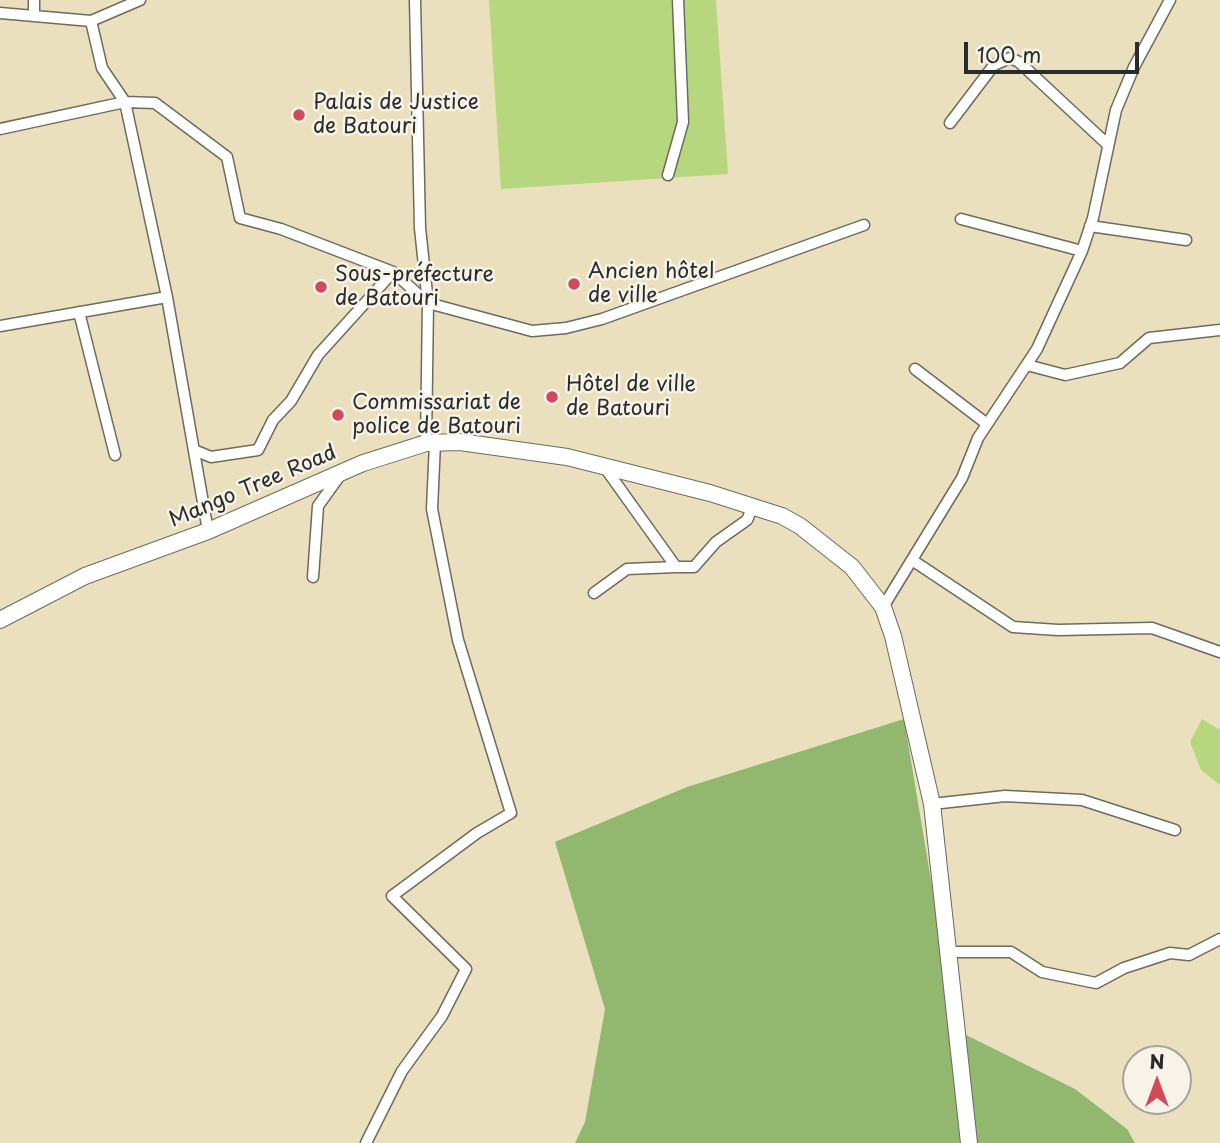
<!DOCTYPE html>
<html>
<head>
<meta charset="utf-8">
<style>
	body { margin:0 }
	#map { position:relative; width:1220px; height:1143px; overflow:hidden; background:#eae0be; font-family:"Playpen Sans",sans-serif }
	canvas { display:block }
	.north { position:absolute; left:1122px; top:1045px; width:70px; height:70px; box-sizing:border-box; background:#f7f3e8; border:2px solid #a5a39c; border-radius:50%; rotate:0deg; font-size:19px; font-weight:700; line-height:28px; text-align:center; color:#2b2b2b }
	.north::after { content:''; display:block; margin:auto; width:24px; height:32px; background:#d1495b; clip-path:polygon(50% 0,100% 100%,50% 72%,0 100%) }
	.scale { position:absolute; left:964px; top:42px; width:175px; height:32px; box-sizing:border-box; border:4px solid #2b2b2b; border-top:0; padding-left:9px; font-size:21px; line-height:24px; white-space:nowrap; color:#2b2b2b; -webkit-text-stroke:5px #f7f3e8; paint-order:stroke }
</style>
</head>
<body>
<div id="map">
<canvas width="1220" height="1143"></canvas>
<div class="north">N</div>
<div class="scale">100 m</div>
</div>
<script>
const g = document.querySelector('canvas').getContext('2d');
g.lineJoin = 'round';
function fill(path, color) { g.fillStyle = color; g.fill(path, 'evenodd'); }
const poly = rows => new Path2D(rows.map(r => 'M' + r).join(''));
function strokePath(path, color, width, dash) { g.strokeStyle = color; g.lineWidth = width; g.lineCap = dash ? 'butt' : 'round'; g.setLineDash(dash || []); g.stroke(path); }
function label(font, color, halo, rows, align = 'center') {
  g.font = font + ' "Playpen Sans",sans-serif'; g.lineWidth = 5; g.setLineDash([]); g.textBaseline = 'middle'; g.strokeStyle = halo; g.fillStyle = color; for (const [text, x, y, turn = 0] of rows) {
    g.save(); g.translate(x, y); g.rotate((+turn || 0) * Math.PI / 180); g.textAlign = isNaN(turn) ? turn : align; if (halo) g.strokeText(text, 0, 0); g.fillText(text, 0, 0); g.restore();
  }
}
fill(poly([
	[489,0,716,0,728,174,501,189],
	[1202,719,1220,730,1220,785,1201,770,1190,742]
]), '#b7d77f');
fill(poly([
	[904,719,956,1030,1075,1089,1127,1129,1135,1143,575,1143,585,1122,605,1009,555,842,687,787]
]), '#91b86e');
const street = poly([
	[415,0,420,228,428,303,426,443],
	[0,13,91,21,140,0],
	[34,15,34,0],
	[950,123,994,65,1010,58,1019,62,1107,144],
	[0,129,125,102,102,68,91,21],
	[668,175,683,122,678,0],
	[961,219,1082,251],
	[1090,226,1186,240],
	[79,312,115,455],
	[0,326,167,297],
	[1027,365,1065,375,1120,363,1149,338,1220,330],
	[915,369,987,424],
	[194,450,211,457,258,450,273,420,291,401,318,355,393,272],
	[603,465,676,567,694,567,716,542,747,520,753,506],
	[208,531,167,297,125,102,155,103,227,157,240,218,281,229,393,272,428,303,532,331,566,328,602,319,864,225],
	[912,560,1013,627,1058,630,1152,628,1220,652],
	[313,577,318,506,341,474],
	[594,593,627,569,676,567],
	[883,607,962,478,978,438,1037,349,1082,251,1093,218,1116,110,1134,67,1170,0],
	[932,804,1005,796,1082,800,1175,830],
	[949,952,1011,952,1042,972,1096,983,1124,968,1170,953,1189,955,1220,939],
	[366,1143,402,1071,442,1016,466,969,392,896,477,833,511,813,458,640,432,509,435,443]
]);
const secondary = poly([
	[0,620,85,576,208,531,363,463,426,443,460,442,567,457,710,493,782,516,800,526,852,567,883,607,893,636,932,804,969,1143]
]);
strokePath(street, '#6e6a5e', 13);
strokePath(secondary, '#6e6a5e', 18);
strokePath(street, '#fff', 10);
strokePath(secondary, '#fff', 16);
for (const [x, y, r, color] of [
	[299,115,7,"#d1495b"],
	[574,284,7,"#d1495b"],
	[321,287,7,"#d1495b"],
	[552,397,7,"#d1495b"],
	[338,415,7,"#d1495b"]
]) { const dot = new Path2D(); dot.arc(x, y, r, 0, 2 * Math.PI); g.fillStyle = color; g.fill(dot); strokePath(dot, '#f7f3e8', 2.5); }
label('21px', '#2b2b2b', '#f7f3e8', [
	["Palais de Justice",313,103],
	["de Batouri",313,127],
	["Ancien hôtel",588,272],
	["de ville",588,296],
	["Sous-préfecture",335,275],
	["de Batouri",335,299],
	["Hôtel de ville",566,385],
	["de Batouri",566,409],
	["Commissariat de",352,403],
	["police de Batouri",352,427]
], 'left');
label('21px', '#2b2b2b', '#f7f3e8', [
	["Mango Tree Road",253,487,-23]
]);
</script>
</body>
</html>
